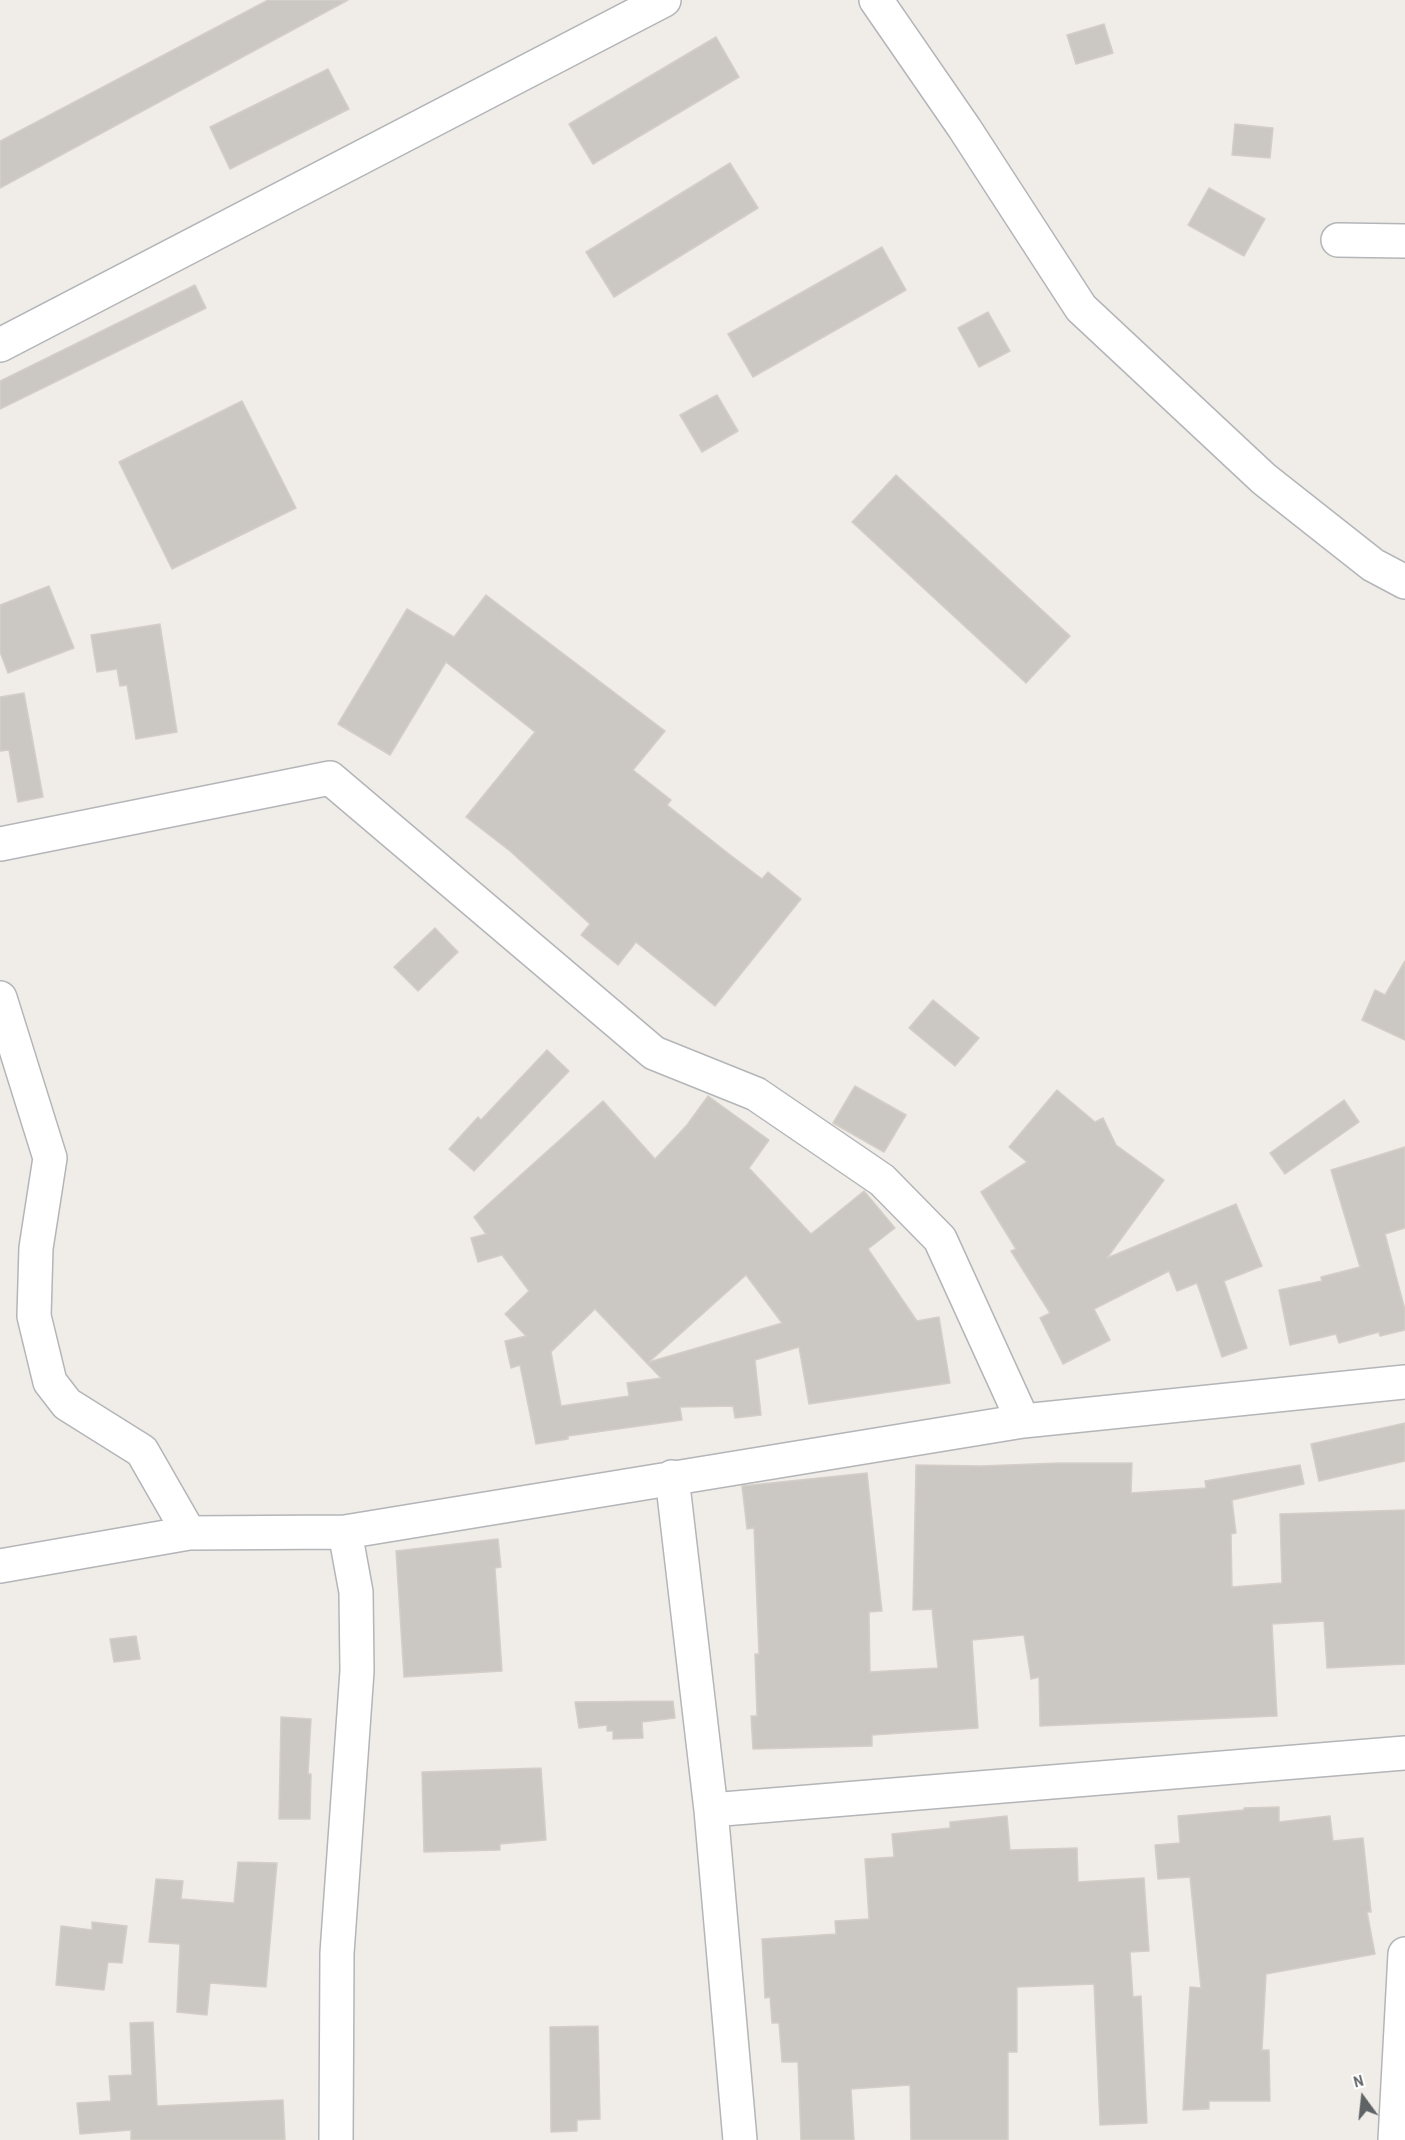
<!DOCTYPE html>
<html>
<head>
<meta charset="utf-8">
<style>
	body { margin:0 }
	#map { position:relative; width:1405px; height:2140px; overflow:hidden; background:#f0ede8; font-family:"Archivo Narrow",sans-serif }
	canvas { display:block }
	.north { position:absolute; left:1333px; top:2068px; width:60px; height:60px; -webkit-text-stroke:4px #fff; paint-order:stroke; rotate:345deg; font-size:16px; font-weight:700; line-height:24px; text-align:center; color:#5f6366 }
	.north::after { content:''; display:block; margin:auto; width:21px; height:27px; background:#5f6366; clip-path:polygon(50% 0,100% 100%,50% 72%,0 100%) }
</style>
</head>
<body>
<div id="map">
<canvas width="1405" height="2140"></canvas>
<div class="north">N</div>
</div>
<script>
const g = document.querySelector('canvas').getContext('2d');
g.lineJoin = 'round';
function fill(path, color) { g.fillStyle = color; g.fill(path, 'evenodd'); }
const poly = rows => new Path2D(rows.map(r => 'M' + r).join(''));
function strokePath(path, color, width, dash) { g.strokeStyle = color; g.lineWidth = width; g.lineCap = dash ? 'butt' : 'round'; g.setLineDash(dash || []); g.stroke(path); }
const building = poly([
	[268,0,348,0,0,188,0,141,268,0],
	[1104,24,1113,53,1076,64,1067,35,1104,24],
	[716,37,739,77,593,164,569,124,716,37],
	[328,69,349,109,230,169,210,127,328,69],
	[1235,124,1273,128,1270,158,1232,155,1235,124],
	[730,163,758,208,614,297,586,252,730,163],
	[1209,188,1265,219,1244,256,1188,225,1209,188],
	[882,247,906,290,753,377,728,334,882,247],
	[195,285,206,308,0,409,0,381,195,285],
	[988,312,1010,351,979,367,958,328,988,312],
	[717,395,738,431,702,452,680,415,717,395],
	[242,401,296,508,172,569,119,462,242,401],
	[896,475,1070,636,1026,683,852,522,896,475],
	[49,586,74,648,8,673,0,652,0,605,49,586],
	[486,595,665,731,633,770,671,800,667,805,729,854,762,879,768,872,801,899,715,1006,636,942,618,965,581,935,590,924,510,851,466,817,535,732,446,662,390,755,338,724,407,609,454,637,486,595],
	[160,624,177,732,136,739,127,685,120,686,117,669,97,672,91,635,160,624],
	[24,693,43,797,18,802,9,750,0,751,0,697,24,693],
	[435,928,458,952,418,991,394,967,435,928],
	[1405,961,1405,1040,1362,1020,1375,990,1385,995,1405,961],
	[933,1000,979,1038,955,1066,909,1028,933,1000],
	[547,1050,569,1071,474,1171,449,1149,478,1117,481,1120,547,1050],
	[855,1086,906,1115,884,1152,833,1123,855,1086],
	[1057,1090,1095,1122,1103,1118,1116,1145,1164,1180,1107,1258,1236,1204,1262,1266,1224,1281,1247,1348,1222,1357,1197,1283,1177,1291,1169,1271,1094,1309,1110,1340,1063,1364,1040,1318,1050,1313,1011,1251,1016,1249,981,1192,1027,1162,1009,1147,1057,1090],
	[708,1096,769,1140,749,1168,811,1234,864,1191,895,1228,868,1249,917,1321,939,1317,950,1383,809,1404,799,1347,755,1360,761,1415,735,1418,733,1406,680,1407,682,1420,568,1436,568,1439,536,1444,520,1365,511,1368,505,1341,526,1336,505,1314,529,1291,502,1255,478,1262,471,1238,486,1234,474,1217,603,1101,655,1159,687,1125,708,1096],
	[746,1275,782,1323,649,1362,746,1275],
	[595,1309,661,1378,627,1383,629,1396,561,1406,551,1352,595,1309],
	[1344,1100,1359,1122,1285,1174,1270,1153,1344,1100],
	[1405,1147,1405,1228,1385,1234,1405,1310,1405,1330,1380,1336,1379,1332,1339,1343,1336,1334,1290,1345,1279,1290,1322,1281,1321,1277,1360,1267,1331,1170,1405,1147],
	[1405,1423,1405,1461,1319,1481,1311,1444,1405,1423],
	[1060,1463,1132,1463,1131,1493,1206,1488,1205,1481,1300,1465,1304,1484,1232,1500,1236,1533,1231,1534,1232,1587,1282,1583,1280,1514,1405,1510,1405,1664,1327,1668,1324,1621,1272,1624,1277,1716,1040,1726,1039,1677,1031,1679,1024,1635,972,1640,978,1728,872,1735,872,1746,753,1749,751,1716,757,1716,755,1654,759,1654,754,1528,747,1529,742,1486,867,1473,882,1611,869,1612,870,1672,938,1668,932,1609,913,1610,916,1465,981,1466,1060,1463],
	[498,1539,501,1567,495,1568,502,1671,404,1677,396,1551,498,1539],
	[136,1636,140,1659,114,1662,110,1639,136,1636],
	[673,1701,675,1718,642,1722,643,1738,613,1739,613,1731,607,1731,607,1725,579,1728,575,1702,673,1701],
	[281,1717,311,1719,308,1774,311,1774,310,1819,279,1819,281,1717],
	[541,1768,546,1840,500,1844,500,1850,424,1852,422,1772,541,1768],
	[1279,1807,1279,1822,1330,1816,1333,1841,1363,1838,1371,1912,1367,1912,1375,1954,1266,1974,1262,2050,1269,2050,1270,2101,1209,2101,1209,2109,1183,2110,1190,1987,1201,1988,1190,1877,1158,1879,1155,1845,1180,1843,1178,1816,1244,1810,1244,1808,1279,1807],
	[1007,1816,1010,1850,1077,1848,1078,1882,1144,1878,1149,1951,1130,1952,1133,1997,1141,1996,1147,2123,1100,2125,1094,1984,1017,1987,1017,2052,1008,2052,1008,2140,911,2140,910,2085,851,2089,854,2140,801,2140,798,2062,782,2062,779,2023,772,2023,770,1997,765,1998,762,1939,836,1934,835,1921,869,1919,865,1859,894,1857,892,1834,950,1828,950,1822,1007,1816],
	[238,1862,277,1863,266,1987,210,1983,207,2015,177,2012,180,1944,149,1942,156,1879,183,1881,181,1899,234,1903,238,1862],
	[92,1922,127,1926,122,1963,108,1962,104,1990,56,1985,61,1926,92,1930,92,1922],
	[153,2022,157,2106,283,2100,285,2140,131,2140,131,2130,80,2134,77,2103,111,2101,109,2076,132,2075,130,2023,153,2022],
	[598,2026,600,2119,577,2120,577,2131,551,2132,550,2027,598,2026]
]);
fill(building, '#cbc8c4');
strokePath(building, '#d4cec7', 1.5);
const street = poly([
	[876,0,965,129,1081,308,1264,479,1373,565,1405,582],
	[1338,240,1405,241],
	[0,345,664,0],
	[0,844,330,778,654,1053,756,1094,882,1180,940,1239,1023,1421],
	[0,998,50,1158,36,1248,34,1316,50,1382,67,1404,142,1451,189,1533],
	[672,1477,711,1810,740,2140],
	[0,1566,189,1533,345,1532,1023,1421,1405,1382],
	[711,1810,1405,1753],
	[336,2140,337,1953,357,1671,356,1592,345,1532],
	[1395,2140,1405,1954]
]);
strokePath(street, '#b3b5b8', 36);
strokePath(street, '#fff', 33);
</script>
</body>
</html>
